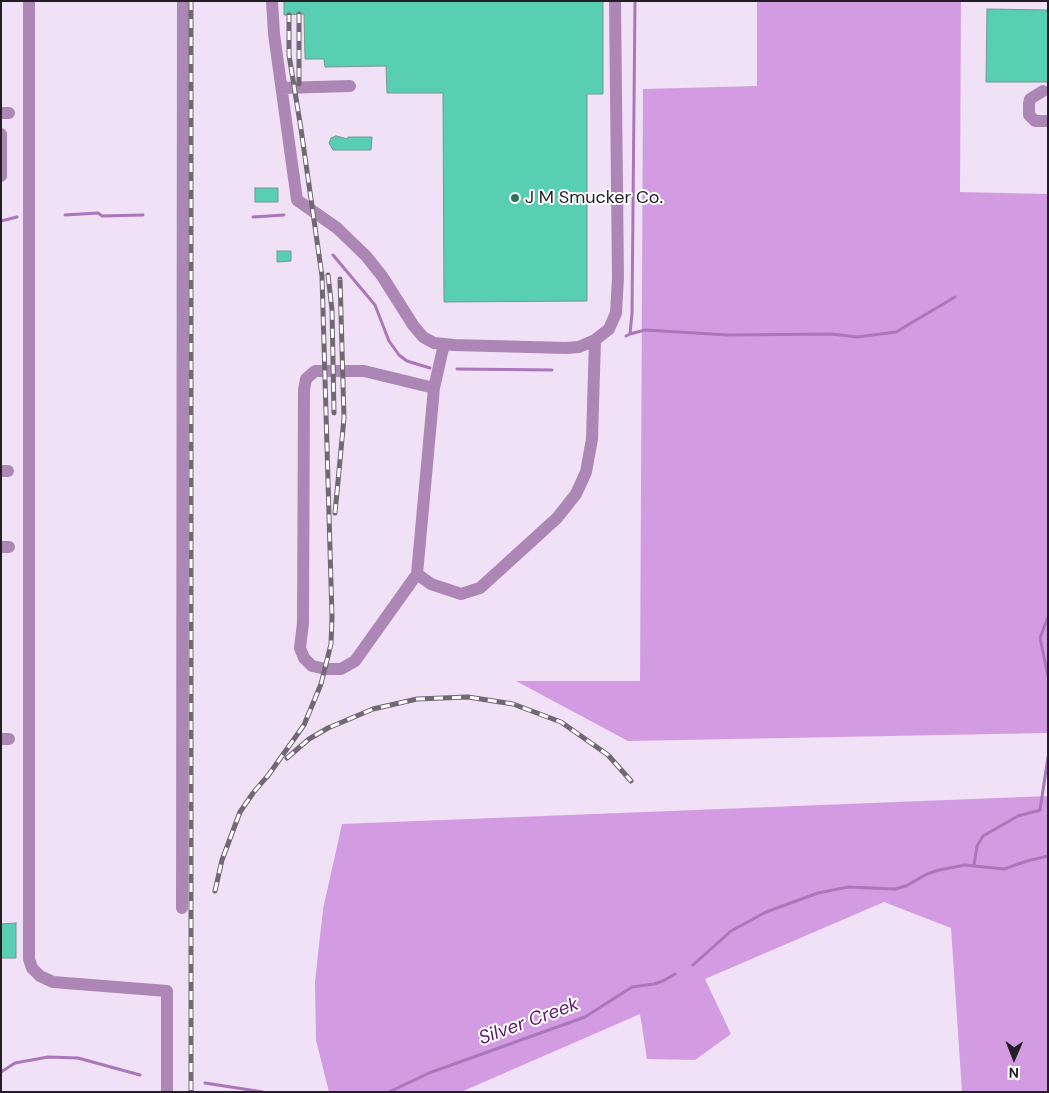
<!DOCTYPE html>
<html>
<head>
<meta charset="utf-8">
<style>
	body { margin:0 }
	#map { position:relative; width:1049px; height:1093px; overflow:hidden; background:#f1e1f6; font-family:"DM Sans",sans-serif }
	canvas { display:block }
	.frame { position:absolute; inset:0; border:2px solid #231d24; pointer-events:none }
	.north { position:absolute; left:989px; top:1033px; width:50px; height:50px; -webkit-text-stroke:4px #fff; paint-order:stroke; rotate:181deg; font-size:14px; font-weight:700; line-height:20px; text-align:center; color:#231d24 }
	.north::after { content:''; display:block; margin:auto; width:18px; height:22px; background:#231d24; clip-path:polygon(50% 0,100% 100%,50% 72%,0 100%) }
</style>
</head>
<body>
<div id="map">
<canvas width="1049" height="1093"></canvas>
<div class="frame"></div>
<div class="north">N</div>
</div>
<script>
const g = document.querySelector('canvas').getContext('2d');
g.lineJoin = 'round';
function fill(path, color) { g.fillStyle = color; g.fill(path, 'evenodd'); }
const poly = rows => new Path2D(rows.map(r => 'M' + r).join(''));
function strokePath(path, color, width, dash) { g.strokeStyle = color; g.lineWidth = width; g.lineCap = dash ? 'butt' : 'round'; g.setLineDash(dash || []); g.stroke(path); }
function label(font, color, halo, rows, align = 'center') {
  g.font = font + ' "DM Sans",sans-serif'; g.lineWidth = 4; g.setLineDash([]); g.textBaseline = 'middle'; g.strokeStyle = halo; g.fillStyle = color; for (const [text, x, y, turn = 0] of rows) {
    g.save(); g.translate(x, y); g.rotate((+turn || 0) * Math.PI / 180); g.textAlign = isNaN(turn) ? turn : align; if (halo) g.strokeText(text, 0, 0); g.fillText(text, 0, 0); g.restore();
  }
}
fill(poly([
	[757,1,961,1,960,192,1048,194,1048,733,628,741,516,681,640,681,643,89,757,86],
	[1048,796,1048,1092,962,1092,951,928,884,902,705,979,731,1034,695,1060,647,1059,640,1014,461,1092,329,1092,316,1040,315,982,323,909,342,824]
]), '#d39ce2');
strokePath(poly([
	[65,215,98,213,102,216,143,215],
	[253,217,284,215],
	[1,221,17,217],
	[333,255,375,305,389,341,399,355,407,361,430,368],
	[630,334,645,330,728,335,832,334,857,337,896,332,955,297],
	[626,336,630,334,632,313,635,1],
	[457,369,552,370],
	[1048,617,1040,638,1048,676],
	[974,865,977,846,983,836,1018,816,1040,810,1048,757],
	[693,965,731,931,766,912,818,893,848,887,895,889,906,886,927,874,939,870,965,865,1004,869,1027,861,1048,856],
	[1,1072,15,1063,48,1057,78,1058,140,1075],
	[205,1083,263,1092],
	[389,1092,429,1073,585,1017,632,987,654,984,663,981,675,974]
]), '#ab76ba', 3);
const building = poly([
	[284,1,603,1,603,94,587,94,587,301,444,302,443,93,387,93,386,66,325,67,324,59,305,59,304,14,284,15,284,1],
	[987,9,1048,10,1048,82,986,82,987,9],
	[336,136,348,139,348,137,372,137,371,150,333,150,329,143,331,138,336,136],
	[255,188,278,188,278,202,255,202,255,188],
	[277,251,291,251,291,261,277,262,277,251],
	[16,923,16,958,1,958,1,924,16,923]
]);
fill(building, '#58ceb2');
strokePath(building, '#79958d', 1);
strokePath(poly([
	[29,1,29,959,32,968,40,976,53,982,167,991,167,1092],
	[272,1,274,34,297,200,337,228,366,256,382,276,413,325,423,337,434,343,454,345,566,348,579,347,595,340,609,329,616,313,618,278,615,1],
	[282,88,350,86],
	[1043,91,1030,99,1029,104,1029,115,1035,121,1048,121],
	[1,113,9,113],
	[1,134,1,176],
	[444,344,434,388,417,574,431,584,461,594,480,588,557,518,576,494,586,472,592,439,595,340],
	[1,471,8,471],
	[1,547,9,547],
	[417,574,355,661,341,669,326,669,312,666,304,658,300,648,303,623,304,390,306,379,315,371,364,371,434,388],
	[1,739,9,739],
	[182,908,183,1]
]), '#ac87b6', 12);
const rail = poly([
	[191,1,191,1092],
	[299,14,299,84],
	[328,275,332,310,334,413],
	[335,513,344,418,340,279],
	[287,758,309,739,328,728,373,709,417,699,468,697,513,704,561,722,608,755,631,781],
	[267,777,304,725,321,684,331,644,332,617,322,276,301,129,289,55,289,15],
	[215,891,222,860,240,812,253,793,270,773]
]);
strokePath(rail, '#716874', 5);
strokePath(rail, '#fff', 3, [9]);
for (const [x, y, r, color] of [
	[515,198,5,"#307262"]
]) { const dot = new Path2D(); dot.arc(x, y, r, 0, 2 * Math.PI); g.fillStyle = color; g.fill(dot); strokePath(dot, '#fff', 2); }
label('18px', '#231d24', '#fff', [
	["J M Smucker Co.",525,198]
], 'left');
label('italic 19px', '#5c196c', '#fff', [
	["Silver Creek",529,1022,-20]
]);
</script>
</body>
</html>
